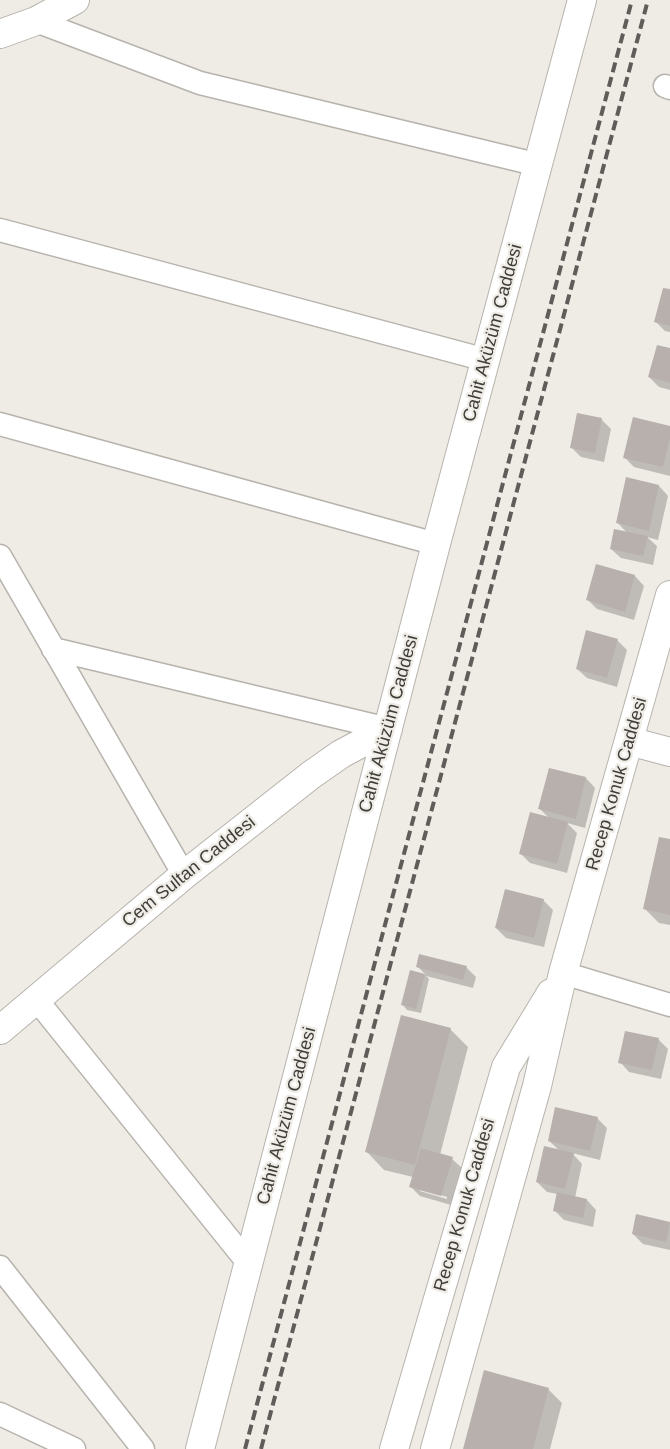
<!DOCTYPE html>
<html>
<head>
<meta charset="utf-8">
<style>
	body { margin:0 }
	canvas { display:block; background:#efebe5 }
</style>
</head>
<body>
<canvas width="670" height="1449"></canvas>
<script>
const g = document.querySelector('canvas').getContext('2d');
g.lineJoin = 'round';
function fill(path, color) { g.fillStyle = color; g.fill(path, 'evenodd'); }
const poly = rows => new Path2D(rows.map(r => 'M' + r).join(''));
function strokePath(path, color, width, dash) { g.strokeStyle = color; g.lineWidth = width; g.lineCap = dash ? 'butt' : 'round'; g.setLineDash(dash || []); g.stroke(path); }
function label(font, color, halo, rows, align = 'center') {
  g.font = font + ' Helvetica,sans-serif'; g.lineWidth = 4.5; g.setLineDash([]); g.textBaseline = 'middle'; g.strokeStyle = halo; g.fillStyle = color; for (const [text, x, y, turn = 0] of rows) {
    g.save(); g.translate(x, y); g.rotate((+turn || 0) * Math.PI / 180); g.textAlign = isNaN(turn) ? turn : align; if (halo) g.strokeText(text, 0, 0); g.fillText(text, 0, 0); g.restore();
  }
}
fill(poly([
	[670,291,670,332,665,331,656,322],
	[670,350,670,390,659,387,649,377],
	[601,419,611,429,604,462,581,457,572,448],
	[670,427,670,476,634,467,624,457],
	[627,479,659,486,668,496,658,540,647,537,657,546,653,565,621,558,611,549,627,533,617,522],
	[597,565,635,576,644,586,634,620,597,609,587,599],
	[617,640,627,650,617,687,587,678,577,669],
	[586,778,595,788,585,828,567,823,577,833,567,873,530,863,520,853,550,819,540,809],
	[670,840,670,925,659,923,644,908],
	[543,900,553,910,544,947,506,938,496,928],
	[417,966,466,967,476,977,473,988,426,976,429,979,421,1013,407,1010,403,1005,411,971,426,975],
	[450,1029,468,1047,440,1155,452,1159,462,1168,451,1205,420,1196,410,1186,413,1177,384,1170,366,1151],
	[420,1189,447,1197,447,1199,420,1191],
	[658,1039,668,1049,661,1079,629,1072,620,1062],
	[597,1118,607,1128,600,1160,572,1153,582,1164,575,1198,587,1200,596,1210,593,1227,564,1220,554,1210,557,1194,547,1192,537,1182,560,1151,549,1141],
	[637,1215,670,1223,670,1250,643,1244,633,1234],
	[548,1389,562,1403,550,1449,465,1449]
]), '#0003');
fill(poly([
	[663,288,670,289,670,326,654,322],
	[657,345,670,348,670,383,648,377],
	[577,413,602,418,595,453,570,448],
	[633,417,670,426,670,438,663,467,623,458],
	[626,477,659,485,649,531,616,523],
	[614,529,648,536,643,556,610,549],
	[596,564,635,575,625,612,586,600],
	[586,630,618,639,607,678,576,669],
	[549,768,586,777,576,819,538,809],
	[530,812,568,822,557,864,519,854],
	[659,837,670,839,670,915,643,909],
	[505,889,544,899,534,938,495,928],
	[419,954,467,966,463,980,416,967],
	[410,970,425,974,416,1009,401,1005],
	[401,1015,451,1028,415,1165,365,1152],
	[625,1031,659,1038,652,1070,618,1063],
	[555,1107,598,1117,590,1151,548,1141],
	[544,1146,574,1153,565,1189,536,1182],
	[421,1148,453,1157,441,1196,409,1187],
	[557,1192,587,1199,583,1218,553,1211],
	[636,1214,670,1222,666,1242,632,1234],
	[484,1370,549,1388,533,1449,463,1449]
]), '#b7b0ac');
const street = poly([
	[36,21,200,83,539,165],
	[665,86,670,88],
	[0,230,486,360],
	[0,424,436,544],
	[0,556,184,875],
	[53,649,388,729],
	[563,973,670,1005],
	[36,999,249,1264],
	[0,1267,143,1449],
	[0,1414,74,1449]
]);
const secondary = poly([
	[0,34,36,21,75,0],
	[629,741,670,752],
	[0,1030,184,875,311,775,341,754,388,729],
	[200,1449,436,544,582,0],
	[394,1449,506,1067,551,993],
	[435,1449,537,1086,563,973,670,595]
]);
strokePath(street, '#b7b3ad', 25);
strokePath(secondary, '#b7b3ad', 30);
strokePath(street, '#fff', 22);
strokePath(secondary, '#fff', 28);
strokePath(poly([
	[245,1449,632,0],
	[261,1449,648,0]
]), '#5f5d5a', 4, [10, 5]);
label('18px', '#3e3d3a', '#efebe5', [
	["Cahit Aküzüm Caddesi",493,333,-75],
	["Cahit Aküzüm Caddesi",389,724,-75],
	["Recep Konuk Caddesi",617,784,-74],
	["Cem Sultan Caddesi",189,872,-39],
	["Cahit Aküzüm Caddesi",287,1116,-75],
	["Recep Konuk Caddesi",465,1205,-74]
]);
</script>
</body>
</html>
